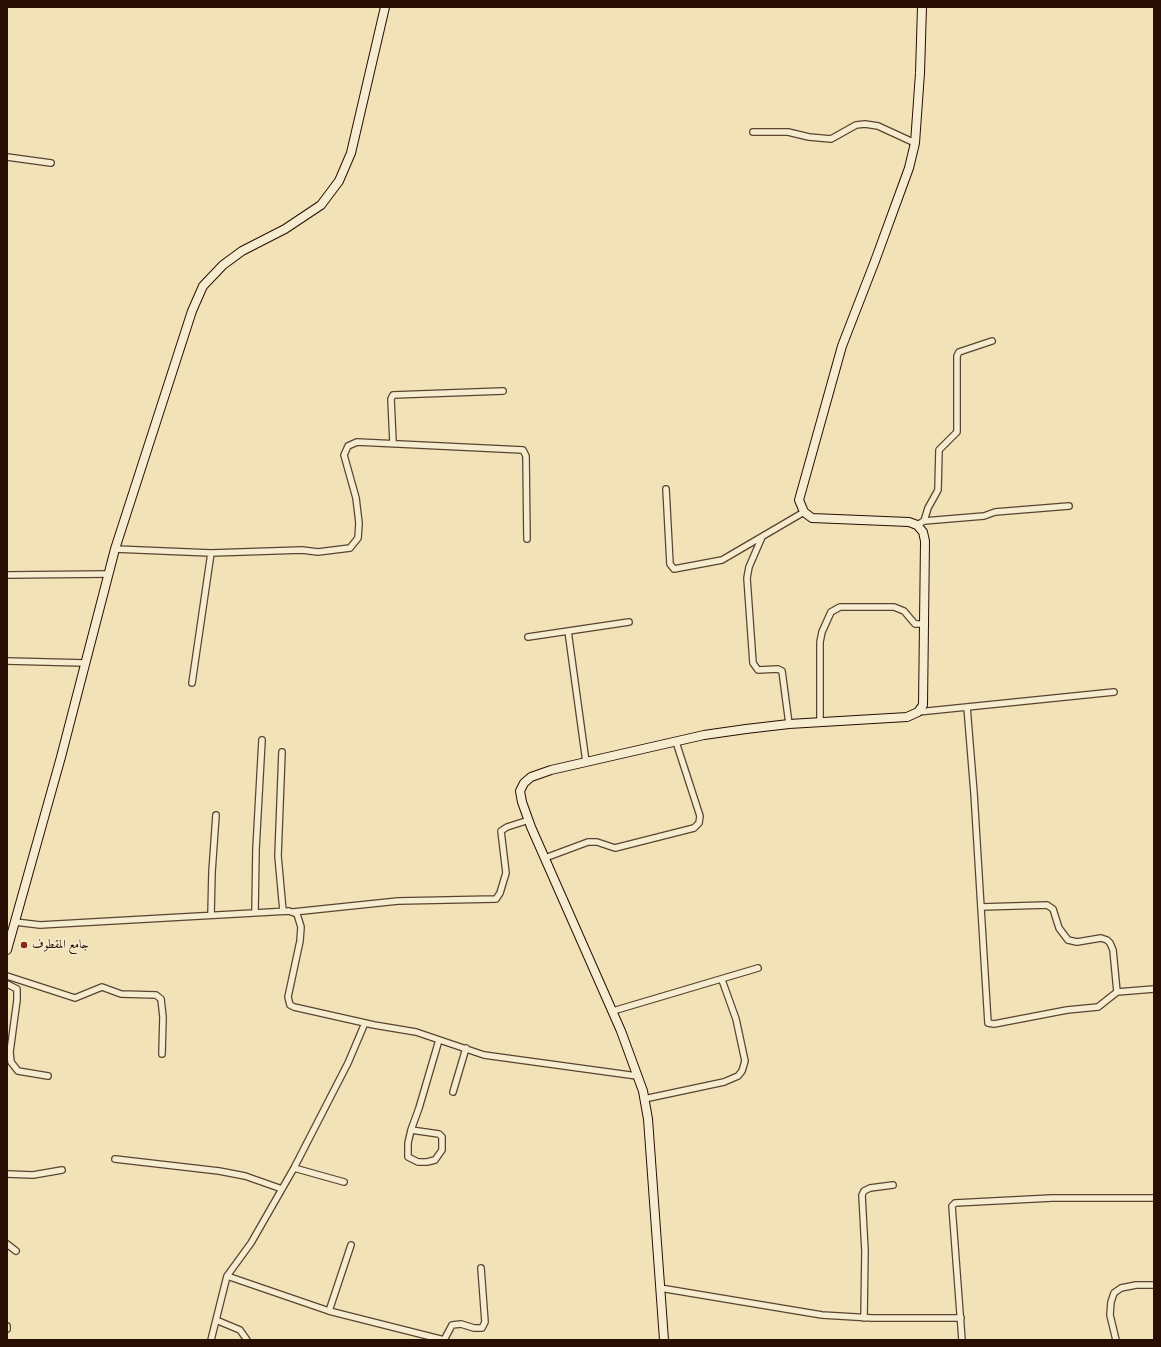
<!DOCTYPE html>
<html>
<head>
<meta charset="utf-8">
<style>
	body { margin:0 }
	#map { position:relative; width:1161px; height:1347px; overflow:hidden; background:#f1e2b7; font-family:"IM FELL French Canon",serif }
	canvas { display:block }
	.frame { position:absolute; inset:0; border:8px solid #280e03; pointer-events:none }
</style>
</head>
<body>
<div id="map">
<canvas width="1161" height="1347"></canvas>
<div class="frame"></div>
</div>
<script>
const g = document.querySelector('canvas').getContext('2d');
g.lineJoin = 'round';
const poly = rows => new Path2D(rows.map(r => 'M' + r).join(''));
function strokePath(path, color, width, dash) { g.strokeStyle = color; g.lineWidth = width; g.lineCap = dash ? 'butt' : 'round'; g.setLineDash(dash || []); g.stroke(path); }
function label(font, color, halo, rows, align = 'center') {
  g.font = font + ' "IM FELL French Canon",Amiri,serif'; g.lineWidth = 3; g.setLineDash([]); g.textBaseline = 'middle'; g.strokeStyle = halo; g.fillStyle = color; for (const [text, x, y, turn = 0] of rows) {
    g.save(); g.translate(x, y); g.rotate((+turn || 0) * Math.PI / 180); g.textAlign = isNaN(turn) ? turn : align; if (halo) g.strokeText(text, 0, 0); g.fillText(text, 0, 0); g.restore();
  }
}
const street = poly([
	[753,132,788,132,809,137,831,139,856,125,865,124,878,126,915,143],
	[7,157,51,163],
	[393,442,391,399,393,395,503,391],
	[666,489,670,564,674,569,722,560,804,512],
	[924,521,984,516,995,512,1069,506],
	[917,525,924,521,928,508,938,490,939,450,957,432,957,356,959,352,992,341],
	[762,537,749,567,747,578,753,663,758,670,778,669,782,671,789,724],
	[115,549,211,553,302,550,318,552,350,548,358,538,359,523,356,498,344,455,348,446,357,442,523,450,526,456,527,539],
	[7,575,109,574],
	[568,631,586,762],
	[528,637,629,622],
	[7,661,85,663],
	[192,683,211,553],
	[967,707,974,793,988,1023,994,1024,1067,1010,1098,1007,1117,992,1154,989],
	[918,712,1114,692],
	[820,722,820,642,822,632,831,612,840,607,894,607,904,611,915,624,924,624],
	[282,752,278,856,283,911],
	[545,858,588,842,597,842,615,848,694,828,699,823,700,816,676,742],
	[981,907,1047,905,1053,909,1059,928,1068,940,1077,942,1101,938,1107,940,1110,943,1113,950,1117,992],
	[255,912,256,849,262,740],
	[293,912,398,901,496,899,500,893,506,873,501,831,507,827,529,820],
	[211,915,212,872,216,815],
	[15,922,40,925,289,911,297,914,301,927,300,941,288,997,290,1005,294,1007,374,1025,416,1032,484,1055,637,1076],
	[7,976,75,998,102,987,121,994,156,995,161,999,163,1017,162,1054],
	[7,984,17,989,17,1000,10,1052,11,1062,18,1071,48,1076],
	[613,1011,758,968],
	[453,1092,466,1048],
	[644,1099,724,1082,738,1076,742,1071,745,1061,736,1019,722,980],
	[411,1130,439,1134,442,1137,442,1150,435,1160,427,1162,418,1162,408,1157,408,1143,411,1130,419,1108,439,1040],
	[115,1159,219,1171,245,1176,282,1189],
	[294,1168,344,1182],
	[7,1174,33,1175,62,1170],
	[7,1244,16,1251],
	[227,1276,329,1311,444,1340],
	[660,1288,822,1315,872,1318,961,1318],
	[329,1311,351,1245],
	[864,1318,865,1251,862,1195,864,1191,870,1188,893,1185],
	[216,1320,240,1330,247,1340],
	[7,1326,7,1329],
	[211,1340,227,1276,251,1243,294,1168,348,1063,365,1023],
	[444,1340,452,1325,461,1324,474,1328,482,1328,485,1322,481,1268],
	[962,1340,952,1206,955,1203,1052,1198,1154,1198],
	[1116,1340,1110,1315,1111,1302,1114,1293,1121,1288,1136,1285,1154,1285]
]);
const secondary = poly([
	[7,950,61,757,115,549,192,311,203,286,223,265,242,251,285,229,321,205,339,181,351,153,385,7],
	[664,1340,648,1119,643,1091,621,1031,531,827,522,802,520,791,524,783,531,777,551,770,704,735,746,729,789,724,907,717,918,712,923,705,925,541,923,532,917,525,909,522,812,518,804,512,799,500,842,346,875,261,909,168,915,143,920,73,922,7]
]);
strokePath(street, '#5a4330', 8);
strokePath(secondary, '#280e03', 10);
strokePath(street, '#f6ecd0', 5.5);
strokePath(secondary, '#f6ecd0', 8);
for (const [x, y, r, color] of [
	[24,945,4,"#8f2418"]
]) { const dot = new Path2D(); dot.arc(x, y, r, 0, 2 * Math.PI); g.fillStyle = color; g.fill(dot); strokePath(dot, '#f6ecd0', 1.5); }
label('12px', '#280e03', '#f6ecd0', [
	["جامع المقطوف",32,945]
], 'left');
</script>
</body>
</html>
